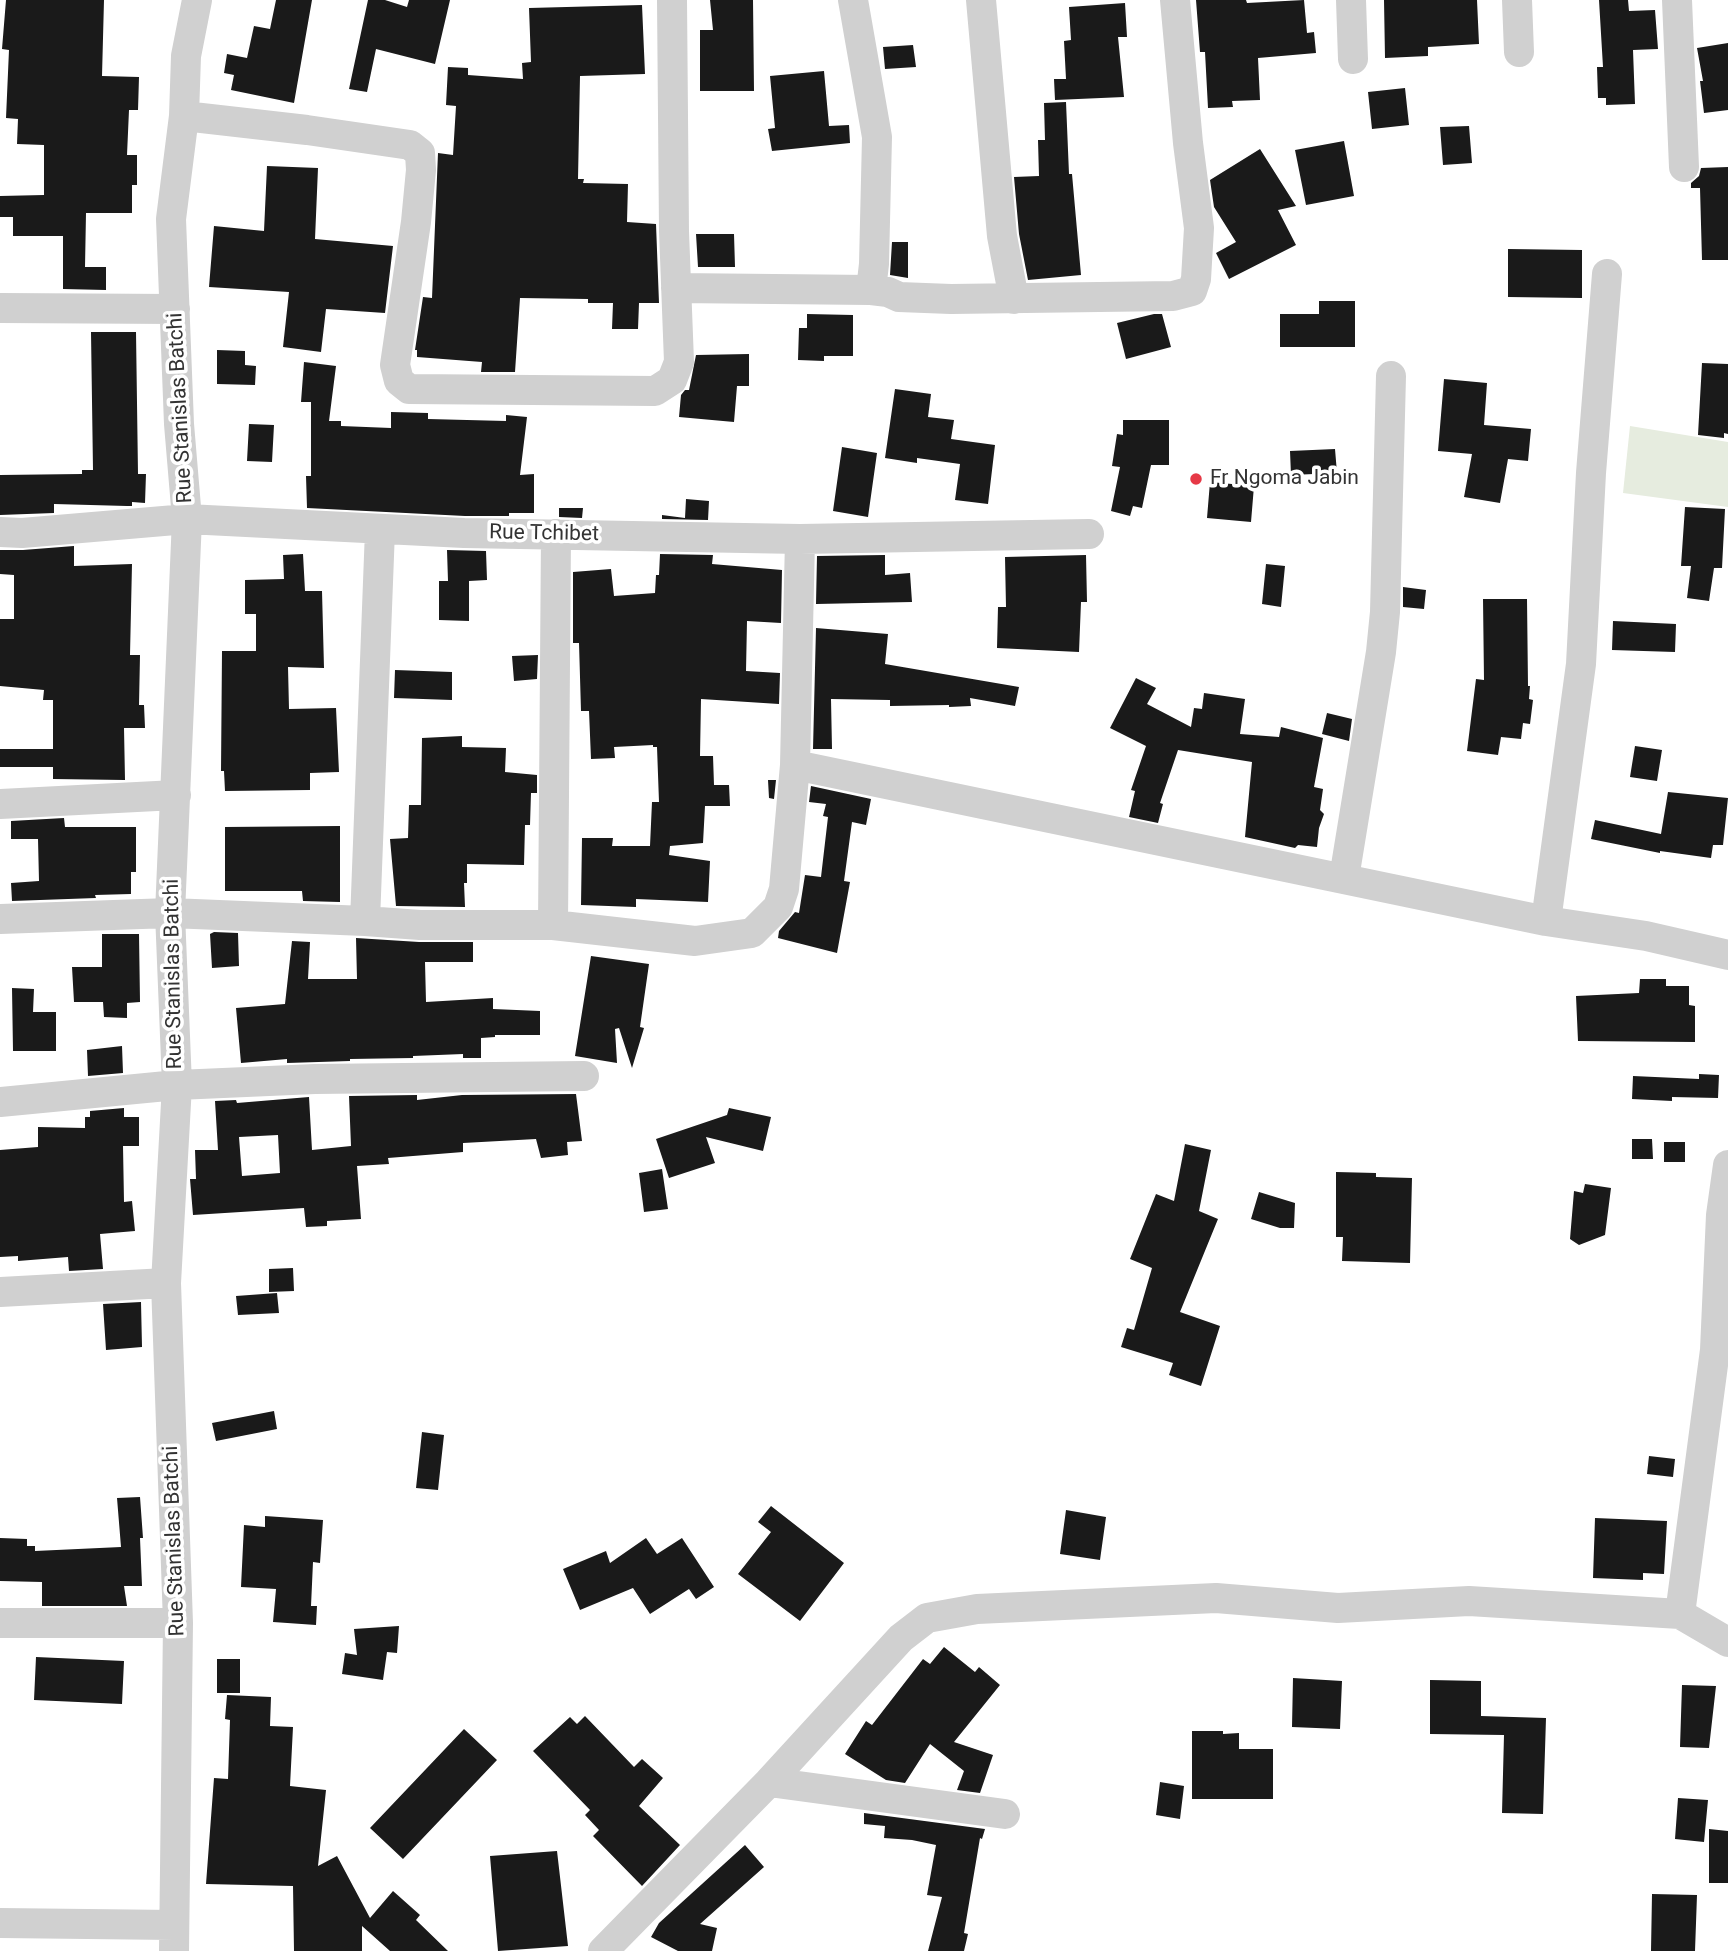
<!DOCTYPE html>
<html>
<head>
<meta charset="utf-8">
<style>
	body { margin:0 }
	canvas { display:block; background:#fff }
</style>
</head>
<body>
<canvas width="1728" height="1951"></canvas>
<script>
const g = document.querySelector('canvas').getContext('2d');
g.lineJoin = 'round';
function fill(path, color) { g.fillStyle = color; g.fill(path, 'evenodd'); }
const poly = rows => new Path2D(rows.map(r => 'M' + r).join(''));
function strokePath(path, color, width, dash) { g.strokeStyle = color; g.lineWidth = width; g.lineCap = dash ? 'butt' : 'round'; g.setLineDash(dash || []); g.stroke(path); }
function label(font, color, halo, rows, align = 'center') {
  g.font = font + ' Roboto,sans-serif'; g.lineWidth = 7; g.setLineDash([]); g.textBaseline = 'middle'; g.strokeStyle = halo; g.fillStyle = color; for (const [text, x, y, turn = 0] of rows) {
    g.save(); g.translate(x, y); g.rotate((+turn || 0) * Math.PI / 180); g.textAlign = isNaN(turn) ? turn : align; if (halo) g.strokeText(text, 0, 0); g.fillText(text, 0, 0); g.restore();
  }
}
fill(poly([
	[1630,426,1728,442,1728,507,1623,493]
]), '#e6ecdf');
fill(poly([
	[6,0,104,0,102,76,139,77,138,110,129,110,127,155,137,155,137,185,132,185,132,213,86,213,85,267,106,267,106,290,63,289,63,236,13,236,13,217,0,217,0,196,44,195,44,145,17,144,18,119,6,118,9,50,2,49],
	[276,0,312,0,294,103,231,90,234,75,224,73,227,54,247,58,254,26,270,29],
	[368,0,385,0,407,7,409,0,450,0,435,64,376,49,367,92,349,89],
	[710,0,753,0,754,91,700,91,700,30,713,30],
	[1196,0,1246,0,1247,3,1304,0,1307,33,1314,32,1316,53,1258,58,1260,100,1232,101,1233,107,1208,108,1205,52,1200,52],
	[1384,0,1477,0,1479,44,1428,47,1428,56,1385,58],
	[1599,0,1628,0,1629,11,1655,10,1658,49,1633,50,1635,104,1606,105,1606,98,1598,98,1597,67,1603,67],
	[1125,3,1127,37,1118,37,1124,97,1055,100,1054,79,1066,79,1064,41,1071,40,1069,7],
	[642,5,645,74,580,76,578,179,584,179,583,183,628,184,627,222,656,224,659,303,639,303,638,329,612,329,613,303,588,303,588,299,520,298,515,372,481,372,482,362,417,357,417,350,415,350,423,297,432,298,438,153,453,155,456,106,446,105,448,67,468,68,468,75,523,79,522,63,531,62,529,8],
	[1728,43,1728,110,1704,113,1700,81,1703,81,1697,48],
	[913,45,916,67,885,69,883,47],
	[824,71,829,126,849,125,850,143,772,151,768,129,775,128,770,76],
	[1405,88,1409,125,1372,129,1368,92],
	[1066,102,1069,174,1072,174,1081,275,1028,280,1019,234,1014,177,1039,176,1038,140,1045,140,1044,103],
	[1469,126,1472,163,1443,165,1440,127],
	[1344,141,1354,196,1306,205,1295,150],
	[1260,149,1296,206,1278,210,1296,245,1229,279,1216,253,1236,242,1214,207,1210,180],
	[267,166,318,168,315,239,393,246,385,313,326,309,321,352,283,347,289,292,209,287,214,226,264,231],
	[1728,167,1728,260,1702,260,1700,188,1691,188,1691,183,1699,176,1701,168],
	[696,234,734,234,735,267,698,267],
	[892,242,908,242,908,278,890,275],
	[1508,249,1582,250,1582,298,1508,297],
	[1319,301,1355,301,1355,347,1280,347,1280,314,1319,314],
	[807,314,853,315,853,356,824,356,824,361,798,360,799,328,807,328],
	[1154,314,1162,314,1171,347,1126,359,1117,323],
	[91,332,136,332,138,474,146,474,145,503,132,502,132,506,127,506,54,504,54,513,0,515,0,475,82,474,82,470,93,470],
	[217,350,245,351,245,365,256,366,255,385,217,384],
	[749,354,749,386,737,386,734,422,679,417,681,395,685,390,689,390,696,355],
	[304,362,336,366,329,421,341,421,341,426,391,428,391,412,428,413,428,419,506,421,506,415,527,417,520,475,534,474,534,513,509,513,509,516,465,516,307,508,306,476,311,476,311,402,301,402],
	[1702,363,1728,364,1728,434,1724,433,1724,438,1698,435],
	[1444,379,1487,383,1484,425,1531,429,1528,461,1508,459,1500,503,1464,497,1472,454,1438,451],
	[895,389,931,394,928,417,954,420,951,439,995,445,988,504,955,500,960,464,917,458,917,463,885,458],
	[1123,420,1169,420,1169,465,1151,465,1142,508,1133,506,1130,516,1111,511,1120,467,1112,466,1117,434,1123,435],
	[249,424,274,425,272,462,247,461],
	[842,447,877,453,868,517,833,511],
	[1335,449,1337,473,1291,475,1290,451],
	[1210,482,1254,486,1251,522,1207,518],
	[686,499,709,501,708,520,662,519,662,515,685,518],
	[1685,507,1725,509,1722,568,1714,568,1709,601,1687,598,1691,566,1681,566],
	[559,508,583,508,582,518,559,517],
	[74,546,74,566,132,564,130,655,140,655,139,705,144,705,145,728,124,728,125,780,53,779,53,767,0,767,0,749,53,749,53,700,43,700,44,690,0,686,0,619,14,619,14,575,0,574,0,550,23,550],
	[447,550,486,551,487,580,469,581,469,621,439,620,439,581,448,581],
	[303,554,305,591,322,591,324,668,288,667,289,709,336,708,339,772,310,773,310,790,225,791,224,771,221,771,222,651,256,651,256,614,245,614,245,580,284,579,283,555],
	[660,554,713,555,712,564,782,570,781,623,747,621,746,671,780,673,779,704,701,699,700,756,713,756,714,785,729,785,730,806,705,806,703,843,670,846,669,855,710,861,708,902,636,899,636,907,581,905,582,838,613,838,612,846,650,846,652,802,659,802,657,747,653,747,653,745,614,747,615,758,591,759,589,711,581,711,579,643,573,643,573,572,611,569,614,596,655,593,656,575,659,575],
	[885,555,885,575,910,573,912,602,816,604,817,556],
	[1086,555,1087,602,1081,602,1079,652,997,648,998,607,1006,607,1005,557],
	[1266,564,1285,566,1281,607,1262,604],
	[1403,587,1426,590,1424,609,1403,607],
	[1483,599,1527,599,1528,686,1530,686,1529,699,1533,700,1530,724,1523,723,1521,739,1501,737,1498,755,1467,751,1476,679,1484,680],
	[1613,621,1676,624,1675,652,1612,650],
	[816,628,888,634,885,664,1019,687,1015,706,970,698,971,706,949,707,949,705,890,706,890,700,831,699,832,749,813,749],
	[538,655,537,679,514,681,512,656],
	[395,670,452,672,452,700,394,698],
	[1136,678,1156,688,1147,704,1191,727,1194,708,1202,709,1204,693,1245,699,1240,734,1279,737,1281,727,1323,738,1314,787,1323,789,1320,810,1324,814,1319,828,1317,847,1298,845,1295,848,1245,837,1252,762,1178,750,1160,803,1163,804,1158,823,1129,817,1135,791,1131,790,1146,746,1110,728],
	[1327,713,1352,719,1349,741,1322,734],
	[462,736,462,747,506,748,505,772,537,775,537,793,531,793,530,825,525,825,524,865,467,864,467,883,464,883,465,907,396,906,390,839,408,838,409,805,421,805,422,738],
	[1635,746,1662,750,1657,781,1630,777],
	[768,780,776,780,774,799,769,798],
	[811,786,871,799,866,825,852,822,844,881,850,882,837,953,778,938,779,931,795,912,799,913,805,875,821,877,828,817,823,816,826,804,809,802],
	[1668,792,1728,798,1723,845,1713,845,1711,858,1660,851,1660,853,1591,839,1595,820,1661,834],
	[64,818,65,827,136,827,136,872,131,872,131,894,95,895,96,898,12,901,11,883,39,881,38,839,11,839,11,821],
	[340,826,340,902,303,901,302,891,225,891,225,827],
	[214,932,238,933,239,966,212,968,210,934],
	[102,934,139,934,140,1002,127,1003,127,1018,104,1017,103,1002,74,1002,72,967,102,967],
	[356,938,419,942,473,942,473,962,425,962,426,1002,493,998,493,1009,540,1011,540,1035,495,1035,495,1037,481,1038,481,1058,463,1058,463,1054,413,1056,413,1058,350,1059,350,1061,287,1063,287,1059,241,1063,236,1008,285,1004,292,941,310,942,308,979,357,979],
	[591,956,649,964,640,1027,644,1028,632,1068,619,1028,615,1029,617,1063,575,1056],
	[1640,979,1666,979,1666,986,1689,986,1689,1005,1695,1006,1695,1042,1578,1041,1576,996,1639,993],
	[12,988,34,989,33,1012,56,1012,56,1051,13,1051],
	[122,1046,123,1073,88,1076,87,1050],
	[1699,1074,1719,1075,1718,1098,1672,1097,1672,1101,1632,1099,1633,1076,1699,1079],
	[576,1094,582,1141,567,1142,568,1155,541,1158,536,1139,463,1143,463,1152,388,1158,389,1164,357,1166,361,1219,327,1221,327,1226,306,1227,304,1208,193,1215,190,1179,196,1179,195,1150,218,1150,215,1101,236,1100,237,1103,309,1097,312,1150,351,1146,349,1096,417,1095,417,1100,462,1095],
	[278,1135,280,1173,242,1176,239,1137],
	[124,1108,124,1117,139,1117,139,1146,123,1146,124,1202,132,1201,135,1231,100,1234,103,1269,69,1271,68,1257,18,1261,18,1256,0,1257,0,1150,38,1147,38,1127,85,1128,85,1117,90,1117,90,1111],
	[729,1108,771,1117,763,1151,706,1137,715,1163,669,1178,656,1139,727,1115],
	[1632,1139,1652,1139,1653,1159,1632,1159],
	[1664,1142,1685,1142,1685,1162,1664,1162],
	[1185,1144,1211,1150,1199,1211,1218,1219,1180,1312,1220,1326,1201,1386,1169,1375,1173,1363,1121,1347,1127,1328,1134,1330,1152,1268,1130,1259,1156,1194,1174,1201],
	[662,1169,668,1209,644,1212,639,1173],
	[1336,1172,1376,1173,1376,1177,1412,1178,1410,1263,1342,1261,1343,1237,1336,1237],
	[1585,1184,1611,1188,1605,1235,1579,1245,1570,1239,1574,1191,1583,1193],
	[1259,1192,1295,1203,1294,1228,1280,1228,1251,1219],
	[293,1268,294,1291,269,1292,269,1269],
	[277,1293,279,1313,238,1315,236,1296],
	[141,1302,142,1347,106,1350,103,1304],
	[274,1411,277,1429,216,1441,212,1423],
	[422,1432,444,1435,438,1490,416,1488],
	[1649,1456,1675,1459,1673,1477,1647,1474],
	[140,1497,143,1538,140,1538,142,1586,124,1586,127,1606,42,1606,42,1582,0,1581,0,1538,27,1539,27,1546,35,1546,35,1551,121,1547,117,1498],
	[771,1506,844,1563,800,1621,738,1574,771,1532,758,1522],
	[1066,1510,1106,1517,1100,1560,1060,1554],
	[265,1516,323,1520,320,1563,313,1562,311,1606,317,1606,316,1625,273,1622,276,1589,241,1587,244,1525,265,1527],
	[1595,1518,1667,1521,1664,1574,1643,1573,1643,1580,1593,1578],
	[646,1538,657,1554,682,1538,714,1587,696,1599,689,1589,650,1614,633,1588,580,1610,563,1569,606,1551,610,1563],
	[399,1626,397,1653,387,1652,383,1680,342,1674,345,1653,357,1655,354,1629],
	[944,1647,975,1672,979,1667,1000,1685,954,1742,993,1755,980,1793,957,1790,964,1771,930,1744,905,1783,886,1780,845,1754,866,1721,872,1725,923,1659,930,1664],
	[36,1657,124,1661,122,1704,34,1700],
	[217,1659,240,1659,240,1693,217,1693],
	[1293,1678,1342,1681,1340,1729,1292,1727],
	[1430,1680,1481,1681,1481,1716,1546,1718,1543,1814,1502,1813,1504,1735,1430,1734],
	[1682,1685,1716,1686,1709,1748,1680,1747],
	[227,1695,271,1697,270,1726,293,1727,290,1786,326,1790,318,1866,337,1856,370,1918,393,1891,420,1915,416,1920,448,1951,390,1951,362,1926,362,1951,294,1951,293,1886,206,1884,214,1778,228,1779,230,1720,225,1719],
	[585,1716,634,1767,642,1759,663,1778,639,1806,680,1845,642,1886,593,1836,599,1830,585,1815,590,1810,533,1751,570,1717,577,1724],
	[464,1729,497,1760,403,1859,370,1828],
	[1192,1731,1223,1731,1223,1734,1239,1733,1239,1749,1273,1749,1273,1799,1192,1799],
	[1160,1782,1184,1786,1180,1819,1156,1815],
	[1678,1798,1708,1800,1704,1842,1675,1839],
	[864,1813,985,1829,982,1839,980,1838,964,1933,968,1934,964,1951,928,1951,942,1897,927,1895,936,1845,912,1840,884,1838,885,1826,864,1824],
	[1709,1829,1728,1831,1728,1883,1709,1883],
	[745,1845,764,1867,700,1924,717,1928,712,1951,678,1951,651,1937,659,1923],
	[557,1851,568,1946,498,1951,490,1856],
	[1652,1894,1697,1895,1695,1951,1651,1951]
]), '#1a1a1a');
strokePath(poly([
	[853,0,877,137,874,264,871,290],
	[981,0,1002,236,1014,299],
	[1351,0,1353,59],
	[1517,0,1519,52],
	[1677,0,1684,167],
	[184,116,307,130,410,145,420,153,421,170,416,222,395,365,399,381,409,389,655,391,672,380,679,362,674,231,672,0],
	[676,288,871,290,888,292,899,297,951,299,1173,296,1192,291,1196,279,1199,228,1188,143,1175,0],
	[0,308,175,309],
	[0,532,22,533,187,519,464,533,800,539,1089,534],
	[795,765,1546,921,1646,936,1728,955],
	[0,804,176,795],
	[1344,878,1381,652,1385,612,1391,376],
	[0,919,170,913,365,921,420,925,553,925,695,941,752,933,778,907,784,889,795,765,800,539],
	[365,921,380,530],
	[1546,921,1581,664,1591,473,1607,274],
	[553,925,556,534],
	[0,1102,177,1085,315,1079,584,1076],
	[0,1292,166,1283],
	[1680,1614,1715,1350,1721,1215,1728,1165],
	[0,1623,178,1623],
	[769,1782,1005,1814],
	[0,1923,174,1925],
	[174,1951,178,1623,166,1283,177,1085,170,913,187,519,179,424,171,219,184,116,186,56,197,0],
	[603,1951,769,1782,901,1638,927,1618,977,1609,1216,1598,1338,1608,1469,1601,1680,1614,1728,1642]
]), '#d0d0d0', 30);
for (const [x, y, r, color] of [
	[1196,479,7,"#e63946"]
]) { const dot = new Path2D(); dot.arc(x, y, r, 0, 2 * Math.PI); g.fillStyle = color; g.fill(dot); strokePath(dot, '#fff', 2.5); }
label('21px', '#333', '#fff', [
	["Rue Stanislas Batchi",181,408,-93],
	["Rue Tchibet",544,534,1],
	["Rue Stanislas Batchi",174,974,-91],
	["Rue Stanislas Batchi",175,1541,-92]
]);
label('21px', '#333', '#fff', [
	["Fr Ngoma Jabin",1210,479]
], 'left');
</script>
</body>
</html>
